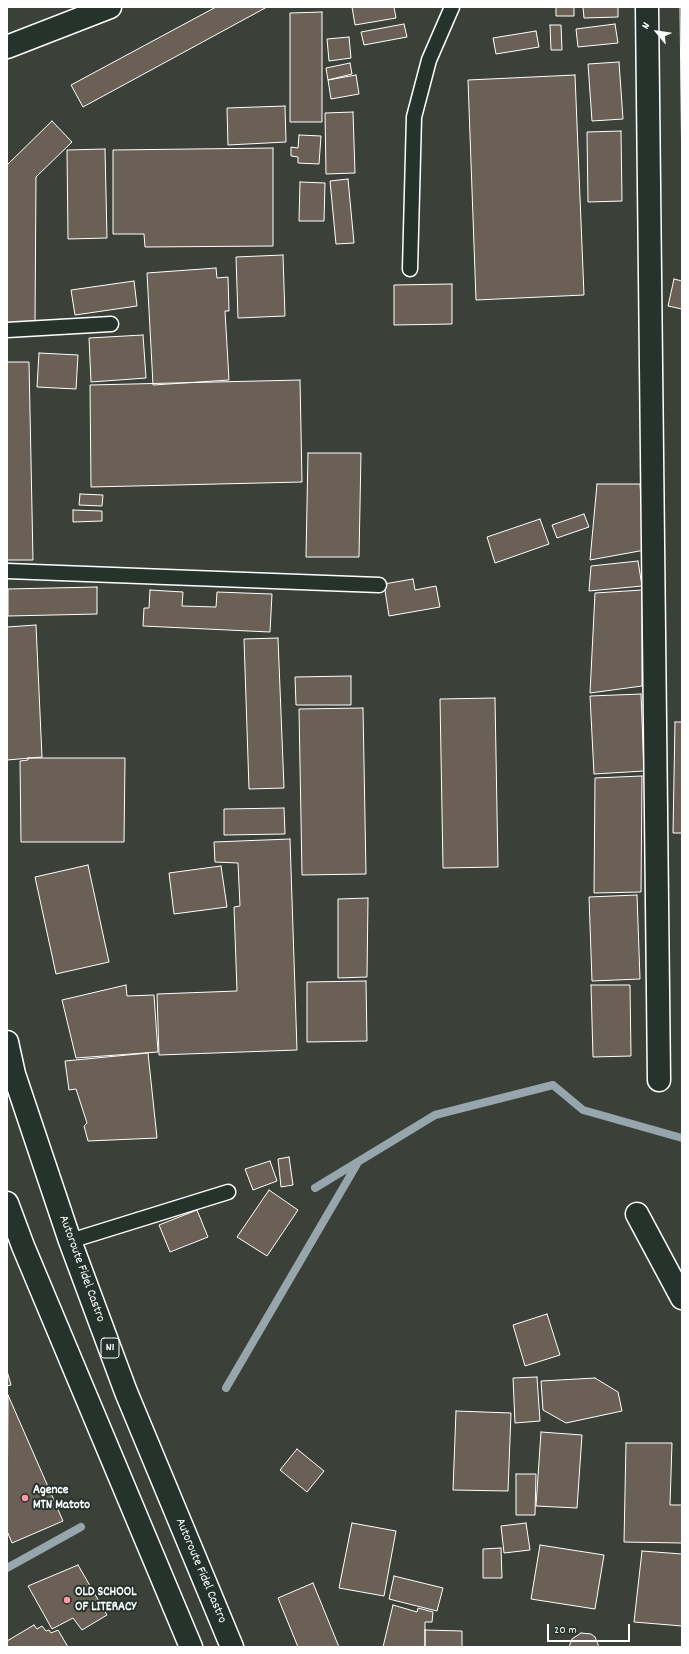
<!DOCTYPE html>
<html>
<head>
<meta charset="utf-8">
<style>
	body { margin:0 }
	#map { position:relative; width:689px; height:1654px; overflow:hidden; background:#3b4039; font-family:Dekko,sans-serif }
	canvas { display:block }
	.frame { position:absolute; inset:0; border:8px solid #fff; pointer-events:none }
	.north { position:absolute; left:637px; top:12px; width:40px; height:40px; -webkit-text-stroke:3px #26332d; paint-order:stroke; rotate:299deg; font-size:11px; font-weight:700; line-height:16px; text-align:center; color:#fff }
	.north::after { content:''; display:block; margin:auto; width:14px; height:18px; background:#fff; clip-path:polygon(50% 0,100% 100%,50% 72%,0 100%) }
	.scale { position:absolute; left:547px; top:1624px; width:83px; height:18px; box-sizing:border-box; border:2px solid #fff; border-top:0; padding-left:5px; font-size:12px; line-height:14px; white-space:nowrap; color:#fff; -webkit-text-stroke:3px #26332d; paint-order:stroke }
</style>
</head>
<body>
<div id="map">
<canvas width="689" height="1654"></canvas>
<div class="frame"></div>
<div class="north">N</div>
<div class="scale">20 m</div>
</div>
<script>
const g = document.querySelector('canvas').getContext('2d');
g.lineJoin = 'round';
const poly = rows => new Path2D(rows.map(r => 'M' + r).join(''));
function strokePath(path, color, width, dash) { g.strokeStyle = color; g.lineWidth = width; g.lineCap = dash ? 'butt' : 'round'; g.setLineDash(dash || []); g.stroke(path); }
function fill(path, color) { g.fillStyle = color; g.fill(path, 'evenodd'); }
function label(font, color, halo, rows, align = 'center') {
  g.font = font + ' Dekko,sans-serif'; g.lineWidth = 4; g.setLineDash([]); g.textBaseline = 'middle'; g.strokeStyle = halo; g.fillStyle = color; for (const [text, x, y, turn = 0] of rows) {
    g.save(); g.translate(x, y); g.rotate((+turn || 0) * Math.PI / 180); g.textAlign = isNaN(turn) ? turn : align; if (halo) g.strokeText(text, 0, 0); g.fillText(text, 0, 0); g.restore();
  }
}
strokePath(poly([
	[315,1188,435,1115,553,1085,583,1110,682,1138],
	[226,1388,357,1164],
	[7,1568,81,1527]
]), '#96a6ac', 8);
const building = poly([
	[216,7,267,7,83,107,71,85,216,7],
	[352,7,394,7,396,18,355,25,352,7],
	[556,7,574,7,574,16,556,16,556,7],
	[583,7,618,7,618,17,584,18,583,7],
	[680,7,682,7,682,187,680,7],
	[322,12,322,122,290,122,290,13,322,12],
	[404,24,407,37,364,45,361,32,404,24],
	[615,24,618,43,578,47,576,29,615,24],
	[550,25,561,25,562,50,551,50,550,25],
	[536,31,539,47,496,54,493,38,536,31],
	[349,37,351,58,329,61,327,39,349,37],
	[619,62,623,119,592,121,588,64,619,62],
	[350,63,352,74,328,80,326,68,350,63],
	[356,75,359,94,331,99,328,80,356,75],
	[575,75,584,295,476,300,468,80,575,75],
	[285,106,286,142,228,145,227,108,285,106],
	[353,112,355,173,326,174,325,113,353,112],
	[52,121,72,142,36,177,35,324,7,323,7,165,52,121],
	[621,131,622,201,588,202,587,132,621,131],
	[299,135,321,136,319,164,298,163,298,157,291,156,291,147,298,148,299,135],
	[273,148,273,246,145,247,144,234,113,234,113,150,273,148],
	[105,149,107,238,68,239,67,150,105,149],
	[348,179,354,243,336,244,330,181,348,179],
	[300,182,325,183,324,221,299,221,300,182],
	[283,255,285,316,238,318,236,257,283,255],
	[216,268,217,278,228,277,229,311,225,311,229,380,153,385,147,273,216,268],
	[674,279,682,281,682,309,668,306,674,279],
	[134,281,137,306,75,315,71,290,134,281],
	[452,284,452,324,394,325,394,285,452,284],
	[143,335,146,378,91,382,89,338,143,335],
	[39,353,78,355,76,389,37,387,39,353],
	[7,362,29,362,33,560,7,560,7,362],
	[300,380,302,482,91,487,90,385,300,380],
	[308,453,361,453,359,557,306,557,308,453],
	[597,484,640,484,645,550,590,560,597,484],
	[80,494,103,495,102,506,79,505,80,494],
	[73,510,102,511,102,521,73,522,73,510],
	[584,514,589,527,557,538,552,525,584,514],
	[540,519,549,544,495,563,487,537,540,519],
	[638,561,642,586,589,591,591,566,638,561],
	[413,579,415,590,436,586,440,607,389,616,384,584,413,579],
	[97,587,97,614,8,616,8,589,97,587],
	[150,590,183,592,182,606,216,607,217,592,272,594,270,632,143,626,144,608,149,608,150,590],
	[642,590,642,686,590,693,595,593,642,590],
	[36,625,42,757,7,760,7,627,36,625],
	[278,638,284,788,249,789,244,639,278,638],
	[351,676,351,705,296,705,295,677,351,676],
	[641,694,644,771,594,774,590,696,641,694],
	[495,698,498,867,443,868,440,699,495,698],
	[363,708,366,874,302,875,299,709,363,708],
	[675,722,682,722,682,833,673,833,675,722],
	[28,758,125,758,124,842,21,842,20,761,28,760,28,758],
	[642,776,641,892,594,893,595,778,642,776],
	[284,808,285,834,224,835,224,809,284,808],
	[290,839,297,1050,159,1055,157,994,237,991,234,907,240,906,238,863,215,862,214,842,290,839],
	[88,865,109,962,56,974,35,877,88,865],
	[221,866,227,907,174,914,169,873,221,866],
	[637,895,640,979,592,981,589,897,637,895],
	[368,898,367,977,338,978,338,899,368,898],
	[366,981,367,1041,307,1042,307,982,366,981],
	[126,985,127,996,154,995,158,1052,76,1058,62,1000,126,985],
	[591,985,630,985,631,1056,593,1057,591,985],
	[148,1053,157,1138,88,1141,84,1126,87,1123,76,1089,69,1090,65,1061,148,1053],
	[289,1157,293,1185,281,1187,278,1159,289,1157],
	[270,1161,277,1181,253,1190,245,1169,270,1161],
	[269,1190,298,1210,267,1256,237,1237,269,1190],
	[197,1210,208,1237,170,1252,159,1225,197,1210],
	[547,1314,560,1355,525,1366,513,1325,547,1314],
	[7,1371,11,1385,7,1386,7,1371],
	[537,1377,540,1421,515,1423,513,1378,537,1377],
	[595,1378,618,1392,622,1411,566,1423,543,1410,541,1381,595,1378],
	[8,1395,63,1521,12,1543,7,1531,8,1395],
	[456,1411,511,1413,508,1491,453,1490,456,1411],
	[541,1432,582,1435,577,1508,536,1506,541,1432],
	[626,1443,672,1443,670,1505,682,1505,682,1543,624,1542,626,1443],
	[297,1449,324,1471,307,1492,280,1470,297,1449],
	[516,1474,536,1474,535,1515,516,1515,516,1474],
	[352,1523,396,1531,384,1596,339,1588,352,1523],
	[526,1523,530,1550,504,1553,501,1526,526,1523],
	[540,1545,604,1555,595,1609,531,1599,540,1545],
	[501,1548,502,1578,483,1578,483,1549,501,1548],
	[642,1551,682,1554,682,1626,634,1622,642,1551],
	[78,1565,107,1615,82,1630,73,1618,52,1629,28,1586,78,1565],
	[394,1576,443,1588,437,1611,389,1599,394,1576],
	[313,1583,339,1647,298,1647,278,1598,313,1583],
	[393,1605,417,1612,418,1608,433,1612,432,1622,425,1622,425,1647,383,1647,393,1605],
	[34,1625,37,1629,42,1626,46,1631,49,1630,51,1633,58,1630,68,1647,7,1647,7,1641,34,1625],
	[425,1630,462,1631,462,1647,425,1647,425,1630],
	[581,1633,591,1634,595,1637,599,1647,569,1647,572,1639,581,1633]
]);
fill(building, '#6b6055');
strokePath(building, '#fff', 1);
const service = poly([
	[410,269,414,117,429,60,452,7],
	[7,330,111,324],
	[7,571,379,585],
	[70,1241,228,1192]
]);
const minor = poly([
	[647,7,659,1080],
	[637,1214,682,1298]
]);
const tertiary = poly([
	[7,47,110,7]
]);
const trunk = poly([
	[7,1042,14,1074,70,1241,126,1392,232,1647],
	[7,1203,23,1246,191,1647]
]);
strokePath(service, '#fff', 17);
strokePath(minor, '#fff', 25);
strokePath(tertiary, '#fff', 25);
strokePath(trunk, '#fff', 25);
strokePath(service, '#26332d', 14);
strokePath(minor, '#26332d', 22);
strokePath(tertiary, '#26332d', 22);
strokePath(trunk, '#26332d', 22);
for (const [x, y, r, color] of [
	[25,1498,4,"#ff9aa2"],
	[67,1600,4,"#ff9aa2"]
]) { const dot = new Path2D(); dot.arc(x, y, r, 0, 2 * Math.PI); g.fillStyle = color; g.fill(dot); strokePath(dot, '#26332d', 1.5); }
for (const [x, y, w] of [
	[110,1348,18]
]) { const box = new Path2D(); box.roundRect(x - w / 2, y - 10, w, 20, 3); g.fillStyle = '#26332d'; g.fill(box); strokePath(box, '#fff', 1); }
label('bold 12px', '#fff', null, [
	["N1",110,1348]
]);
label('13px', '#fff', '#26332d', [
	["Autoroute Fidel Castro",81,1269,70],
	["Autoroute Fidel Castro",200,1571,67]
]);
label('bold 13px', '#fff', '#26332d', [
	["Agence",33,1491],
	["MTN Matoto",33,1506],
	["OLD SCHOOL",75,1593],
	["OF LITERACY",75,1608]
], 'left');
</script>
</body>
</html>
